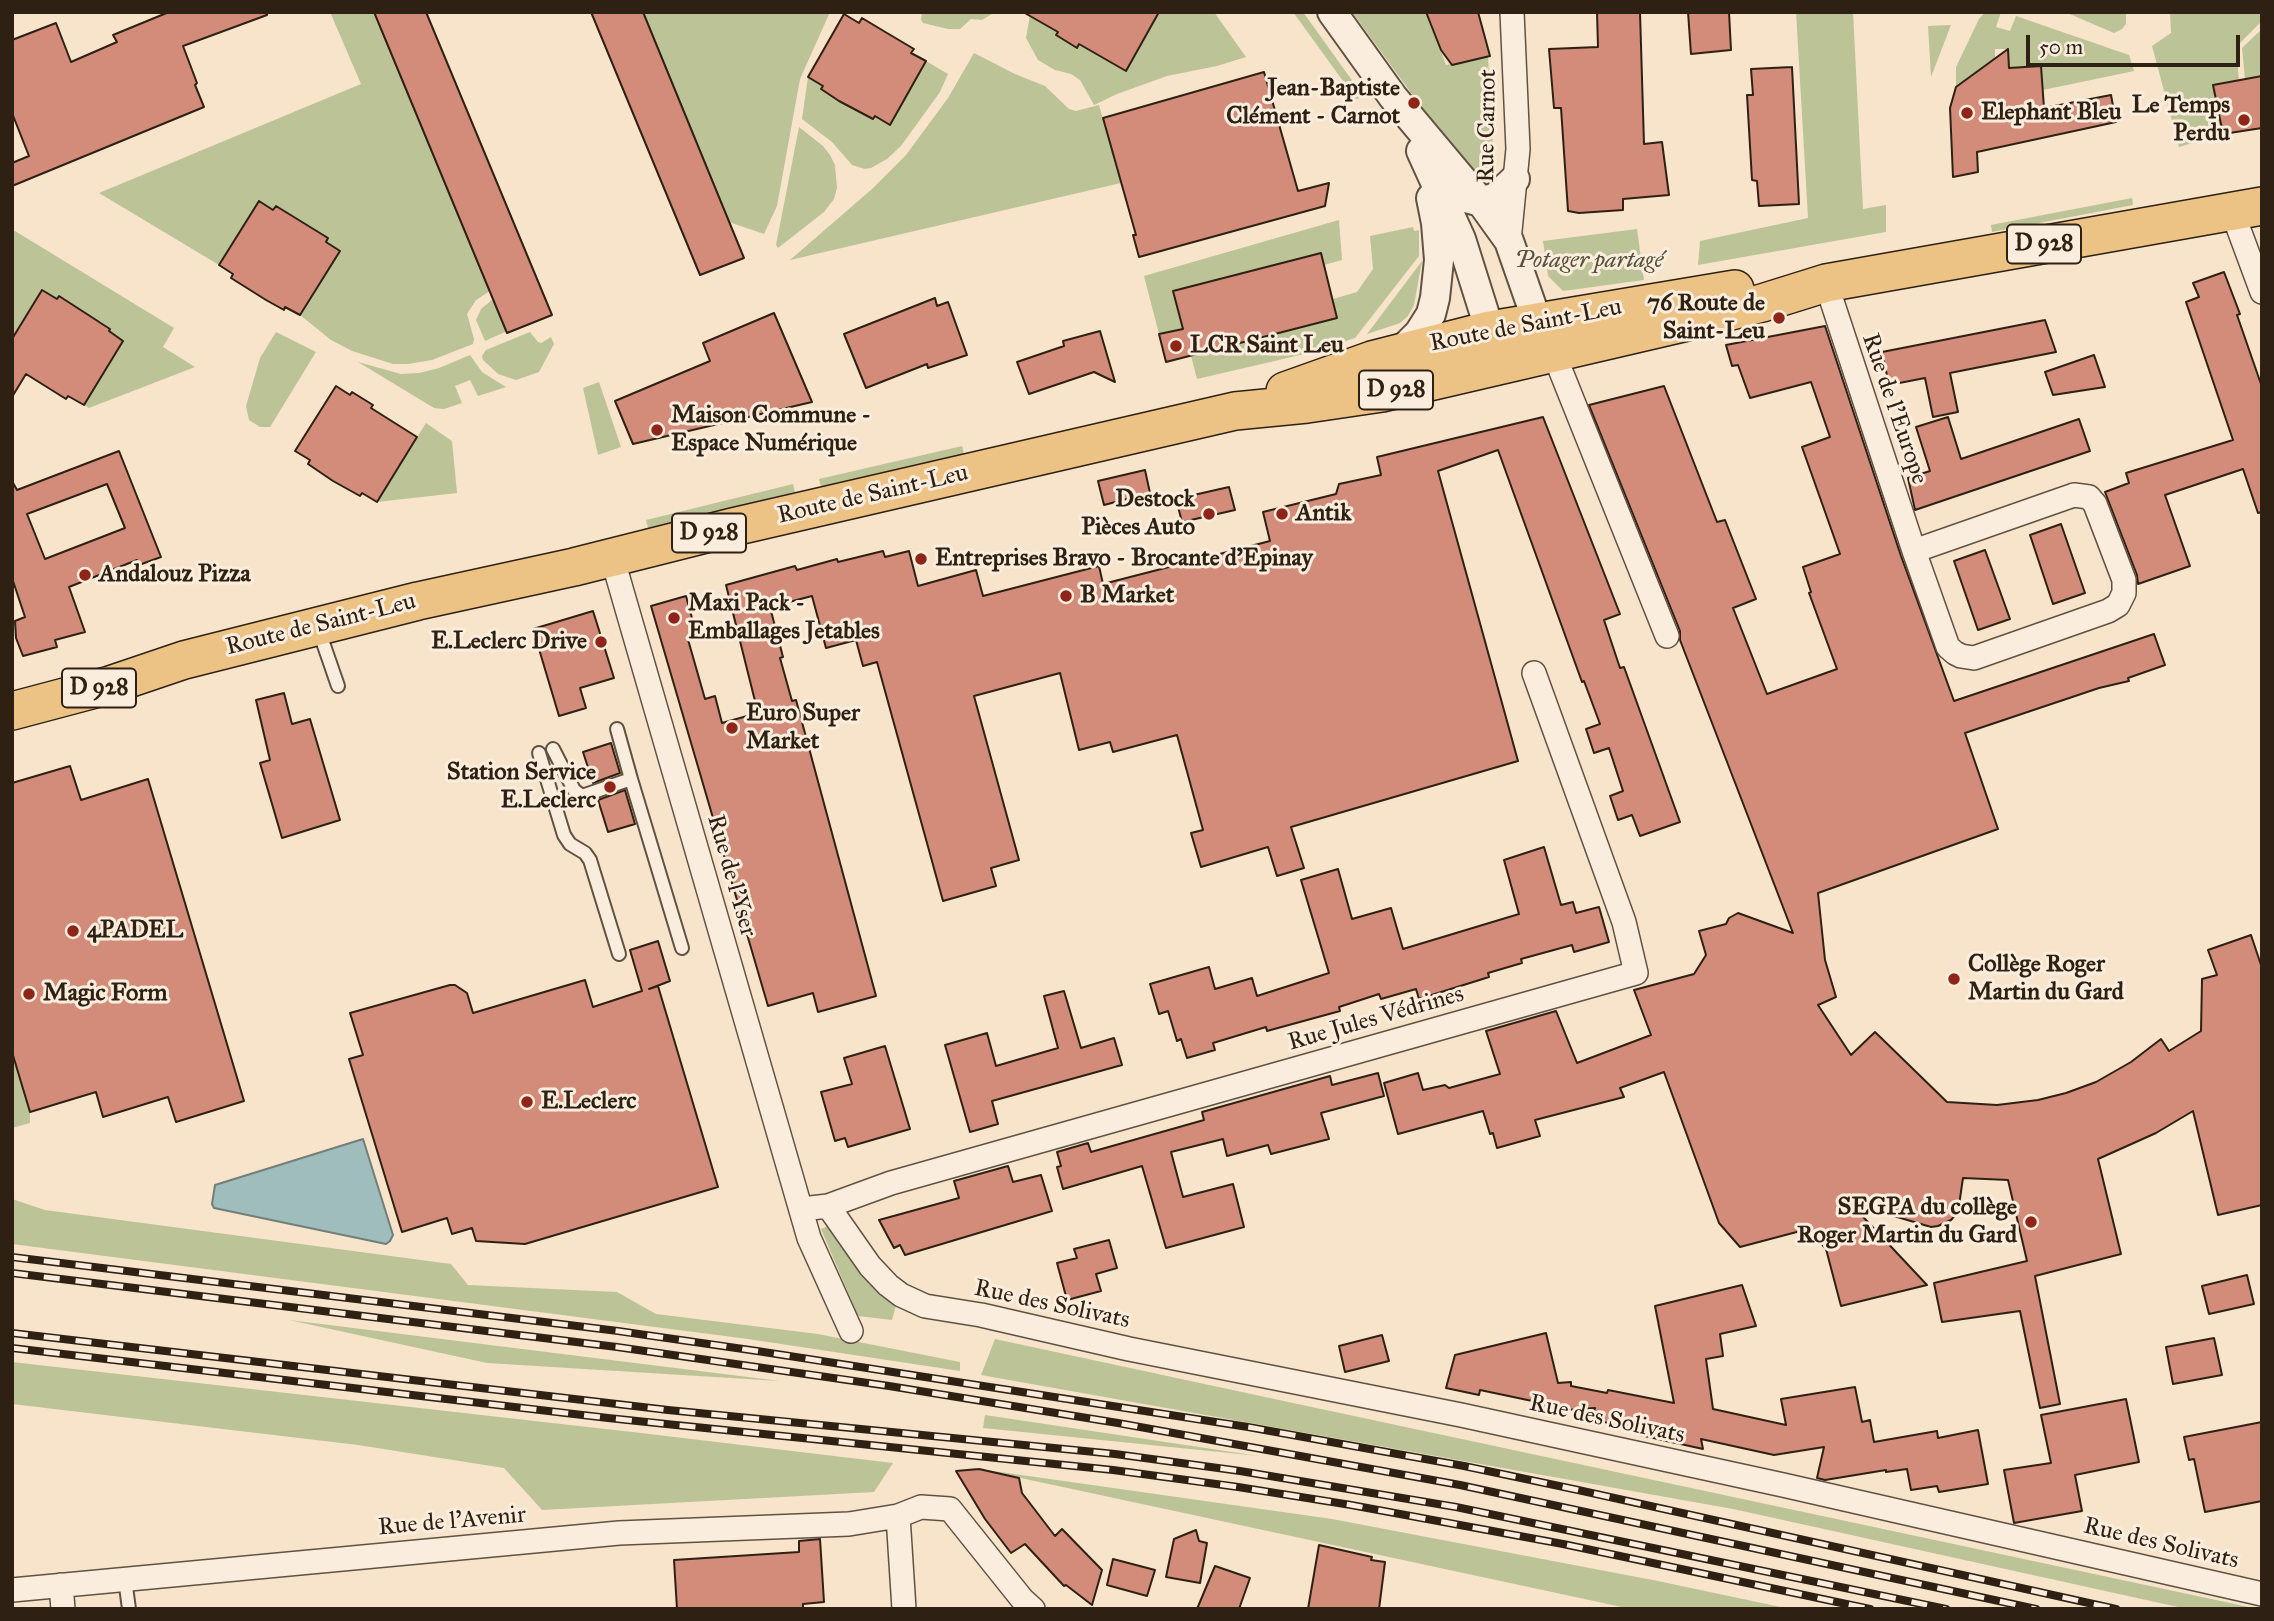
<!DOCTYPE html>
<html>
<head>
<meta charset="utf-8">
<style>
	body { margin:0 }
	#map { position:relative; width:2274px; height:1621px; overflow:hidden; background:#f7e4ca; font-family:"IM FELL Great Primer",serif }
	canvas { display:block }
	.frame { position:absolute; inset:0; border:14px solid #2e2114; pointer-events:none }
	.scale { position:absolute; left:2026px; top:35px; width:214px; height:32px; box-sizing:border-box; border:4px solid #2e2114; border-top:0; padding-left:9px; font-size:21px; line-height:24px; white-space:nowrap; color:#2e2114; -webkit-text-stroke:5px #faeddd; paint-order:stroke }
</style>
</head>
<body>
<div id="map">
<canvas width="2274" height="1621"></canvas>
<div class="frame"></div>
<div class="scale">50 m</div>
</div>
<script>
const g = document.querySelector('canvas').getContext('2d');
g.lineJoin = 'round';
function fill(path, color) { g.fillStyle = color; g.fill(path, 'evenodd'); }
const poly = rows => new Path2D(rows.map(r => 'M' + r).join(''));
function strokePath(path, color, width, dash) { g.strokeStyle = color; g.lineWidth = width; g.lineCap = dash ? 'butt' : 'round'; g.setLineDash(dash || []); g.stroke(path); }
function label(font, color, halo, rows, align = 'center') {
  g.font = font + ' "IM FELL Great Primer",serif'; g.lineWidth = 6; g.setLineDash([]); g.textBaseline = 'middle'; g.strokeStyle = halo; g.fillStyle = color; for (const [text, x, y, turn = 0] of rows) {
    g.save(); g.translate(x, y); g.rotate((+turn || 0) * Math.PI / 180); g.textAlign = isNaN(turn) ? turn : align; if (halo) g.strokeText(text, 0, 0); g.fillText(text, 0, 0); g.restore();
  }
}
fill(poly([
	[330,12,374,12,490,291,476,300,467,314,474,339,473,344,432,360,408,364,393,364,352,351,331,340,300,315,340,251,326,242,327,238,276,206,273,210,259,201,219,265,99,193,361,84],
	[643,12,830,12,800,79,777,206,764,234,729,222],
	[922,12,995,12,982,20,971,19,960,29,948,29,923,23,921,20],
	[1159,12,1214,12,1246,57,1217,66,1167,76,1117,94,1094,105,1080,80,1071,74,1055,70,1038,60,1026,38,1030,15,1058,32,1056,36,1076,48,1079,44,1126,71],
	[1293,12,1303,12,1364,97,1356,99],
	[1352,12,1426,12,1446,65,1488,56,1494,167,1471,175],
	[1796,12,1853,12,1863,209,1886,205,1886,232,1698,265,1700,241,1808,218],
	[1985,12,2001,12,1996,27,2010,31,2016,16,2129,55,2134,71,2043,90,2041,66,2009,68,2008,49,1995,49,1995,68,1956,87,1956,67,1979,19],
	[2065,12,2126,12,2126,24,2122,29,2114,33],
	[2170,12,2262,12,2262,21,2236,47,2239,80,2213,85,2224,134,2179,147,2152,46,2171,33],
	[1951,25,1931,77,1928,26],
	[2262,29,2262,76,2245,79,2242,48],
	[974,53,1015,74,1045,86,1069,109,1076,111,1099,105,1121,183,790,260,872,189,906,155,948,98],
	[926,61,948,74,940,92,901,146,887,159,871,168,865,169,852,165,832,142,802,119,808,77,823,86,821,89,832,96,873,119,875,116,890,125],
	[799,127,823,146,830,155,835,165,837,188,834,199,824,212,778,248,776,245],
	[2132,198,2133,205,1992,232,1991,225],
	[1339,220,1342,260,1324,265,1321,253,1190,287,1175,300,1183,329,1159,334,1144,276],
	[1413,227,1414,231,1419,230,1419,256,1355,338,1309,353,1197,379,1191,356,1335,319,1336,314,1333,299,1357,292,1373,269,1370,236],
	[1637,229,1644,280,1563,291,1548,276,1543,241],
	[15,231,174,328,163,347,195,367,89,408,84,405,123,341,109,331,110,328,100,321,98,325,69,307,70,303,60,296,12,339,12,232],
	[1422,261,1414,305,1408,316,1400,323,1367,334],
	[493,299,507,331,485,341,476,320,481,309],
	[276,332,316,352,270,427,260,427,249,420,246,406,260,358],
	[530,332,538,342,541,343,551,337,554,344,539,372,516,380,498,374,483,360,482,356,486,350],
	[470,355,482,372,506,387,478,396,470,380,455,386,462,403,444,409,434,408,358,362,401,374,419,373,439,368],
	[599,382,621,447,598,455,583,388],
	[426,423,452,441,457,493,377,502],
	[962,446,964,454,821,487,819,479],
	[793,484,795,492,648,528,646,520],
	[12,1052,30,1112,30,1123,12,1128],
	[12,1199,45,1210,451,1264,468,1285,617,1292,656,1314,818,1334,960,1362,960,1371,748,1339,12,1244],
	[839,1222,896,1305,892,1320,858,1316,821,1229],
	[289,1320,780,1381,487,1363],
	[995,1339,1293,1403,2258,1609,2187,1609,1733,1509,981,1375],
	[12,1362,641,1433,893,1463,874,1492,542,1510,504,1468,358,1445,12,1404],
	[985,1415,1259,1456,983,1428],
	[979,1469,1332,1519,1658,1581,1790,1609,1631,1609]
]), '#bcc497');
const water = poly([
	[363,1139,393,1235,390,1241,386,1244,214,1208,212,1204,215,1185,363,1139]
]);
fill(water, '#9fbdbd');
strokePath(water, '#727f79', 2);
const building = poly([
	[169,12,267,12,267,15,183,46,197,83,195,85,204,107,12,186,12,163,29,156,12,113,12,40,56,23,71,62,117,42,113,35,169,12],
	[374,12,426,12,552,315,507,333,374,12],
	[591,12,643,12,744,258,700,275,591,12],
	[1023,12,1159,12,1126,71,1079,44,1077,48,1056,35,1058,32,1023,12],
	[1426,12,1478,12,1490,56,1452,65,1441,50,1426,12],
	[1597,12,1640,12,1644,144,1662,142,1669,195,1623,199,1623,210,1579,213,1568,211,1561,108,1554,108,1549,49,1598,47,1597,12],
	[1688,12,1729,12,1731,50,1691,54,1688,12],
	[844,14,859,23,862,18,887,33,914,49,911,53,926,61,890,125,875,116,873,119,839,101,821,89,823,86,808,77,844,14],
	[2008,49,2009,68,2041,66,2044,108,2111,95,2116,122,1977,152,1978,172,1953,177,1950,108,1956,87,2008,49],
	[1792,67,1799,204,1759,206,1757,181,1752,180,1747,95,1753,95,1751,69,1792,67],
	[1264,72,1298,191,1329,183,1325,206,1139,257,1133,235,1136,235,1103,118,1264,72],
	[2262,76,2262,128,2223,134,2213,85,2262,76],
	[259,201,273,210,276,206,328,238,326,242,340,251,300,315,285,307,284,310,266,300,231,278,233,274,219,265,259,201],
	[1321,253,1337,318,1166,362,1159,334,1183,329,1173,291,1321,253],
	[2224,272,2240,314,2237,315,2262,387,2262,512,2258,513,2243,469,2165,495,2190,566,2138,584,2137,575,2105,492,2129,483,2126,473,2233,440,2186,302,2199,297,2193,283,2224,272],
	[42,290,57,299,59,296,110,329,109,331,123,341,84,405,68,396,66,399,26,374,12,397,12,339,42,290],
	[935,298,937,306,948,302,967,355,928,368,927,364,866,388,844,334,935,298],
	[774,313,812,402,633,444,615,401,710,361,703,343,774,313],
	[2045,320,2056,352,1950,373,1958,412,1933,417,1925,378,1889,385,1882,352,2045,320],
	[1825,326,1901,556,1954,701,2154,634,2165,665,2128,678,2129,681,2099,688,1965,733,1998,829,1818,893,1825,960,1836,997,1818,1005,1851,1055,1875,1032,1947,1102,1997,1105,2038,1100,2066,1093,2096,1082,2131,1062,2161,1039,2169,1051,2201,1031,2202,979,2217,975,2208,950,2251,935,2262,968,2262,1205,2218,1215,2193,1111,2156,1133,2098,1159,2121,1254,2035,1276,2060,1404,2040,1408,2020,1311,1942,1322,1934,1283,2027,1261,2008,1180,1963,1178,1958,1212,1951,1220,1938,1226,1931,1227,1850,1203,1927,1285,1841,1306,1826,1249,1808,1229,1740,1247,1719,1223,1664,1072,1620,1088,1624,1097,1535,1120,1540,1136,1497,1148,1493,1133,1490,1134,1483,1111,1398,1134,1384,1083,1418,1073,1423,1090,1445,1085,1449,1088,1500,1074,1486,1031,1556,1011,1577,1063,1651,1035,1634,990,1694,974,1706,955,1699,931,1726,924,1729,918,1738,913,1793,933,1680,640,1680,631,1589,405,1664,386,1717,522,1725,520,1756,599,1733,608,1767,694,1837,669,1809,593,1811,592,1803,567,1840,554,1802,447,1830,437,1811,382,1750,398,1738,365,1732,366,1726,345,1825,326],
	[1100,331,1115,382,1094,372,1029,394,1017,362,1064,346,1063,341,1100,331],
	[2094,355,2105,387,2053,395,2045,372,2094,355],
	[336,386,350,395,352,392,373,405,371,408,417,437,377,502,362,493,360,496,333,481,308,464,310,460,295,451,336,386],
	[1543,417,1620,614,1604,620,1620,668,1624,667,1680,822,1640,836,1632,815,1618,820,1610,796,1623,791,1609,748,1594,753,1586,729,1600,724,1584,681,1582,682,1498,450,1438,471,1518,761,1291,827,1304,868,1277,876,1268,847,1201,867,1191,833,1203,830,1177,735,1113,752,1110,742,1079,750,1060,673,974,696,1019,860,991,868,996,886,943,901,877,662,863,666,856,640,826,648,812,596,770,607,783,657,780,658,792,701,796,700,876,996,818,1012,813,993,768,1006,651,606,686,596,696,633,687,636,705,699,715,696,722,723,758,713,726,585,795,566,797,570,837,559,838,562,883,551,885,557,909,551,918,586,976,570,983,596,1099,566,1103,584,1270,541,1263,512,1336,494,1339,484,1381,475,1377,457,1543,417],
	[1948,417,1961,459,2079,419,2090,451,1915,510,1908,478,1930,471,1916,427,1948,417],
	[119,451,161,557,139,565,137,560,69,587,85,632,55,640,57,647,23,656,16,638,15,621,25,617,12,578,12,481,17,490,119,451],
	[107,484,125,528,45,559,27,514,107,484],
	[1145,470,1150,493,1104,505,1098,481,1145,470],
	[1229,487,1235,510,1182,522,1176,499,1229,487],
	[2061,524,2085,593,2053,604,2030,535,2061,524],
	[1985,550,2010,619,1978,630,1954,561,1985,550],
	[593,611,614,678,580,688,586,708,559,716,533,629,593,611],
	[284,693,292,724,310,719,340,820,282,838,260,763,270,760,256,700,284,693],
	[611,743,620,773,593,783,583,752,611,743],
	[70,766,81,800,148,779,244,1101,176,1122,168,1097,103,1117,96,1092,30,1112,12,1052,12,783,70,766],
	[625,790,635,824,608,832,598,800,625,790],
	[1544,847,1561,905,1573,902,1576,913,1599,907,1609,942,1574,952,1572,945,1521,959,1522,963,1488,973,1489,977,1419,999,1416,989,1381,999,1379,994,1339,1007,1340,1011,1267,1031,1266,1027,1213,1043,1215,1050,1187,1058,1181,1039,1177,1041,1168,1011,1159,1014,1150,984,1209,967,1215,989,1252,978,1257,996,1329,973,1301,880,1338,869,1352,919,1391,908,1403,949,1519,914,1504,860,1544,847],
	[658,941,670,981,649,989,658,986,718,1187,525,1244,476,1241,472,1228,452,1234,447,1218,402,1232,349,1059,363,1055,350,1013,450,985,455,985,467,993,473,1013,585,980,593,1007,642,991,630,950,658,941],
	[1064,991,1081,1048,1114,1038,1122,1065,992,1101,998,1124,970,1132,945,1045,987,1033,996,1066,1058,1048,1044,996,1064,991],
	[885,1046,910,1129,848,1147,845,1138,835,1141,821,1092,852,1084,844,1058,885,1046],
	[1378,1073,1384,1096,1321,1113,1329,1139,1271,1154,1268,1145,1227,1156,1223,1139,1171,1152,1183,1197,1233,1184,1244,1227,1166,1248,1142,1166,1063,1189,1057,1167,1061,1166,1057,1152,1088,1143,1091,1152,1204,1120,1202,1112,1330,1076,1332,1085,1378,1073],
	[1008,1166,1013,1182,1041,1175,1052,1211,905,1255,900,1245,894,1248,879,1220,959,1198,954,1181,1008,1166],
	[1109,1240,1117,1268,1096,1274,1101,1291,1067,1300,1057,1263,1077,1258,1074,1249,1109,1240],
	[2247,1275,2254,1304,2209,1314,2202,1286,2247,1275],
	[1742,1285,1756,1326,1720,1334,1723,1356,1706,1359,1713,1409,1786,1425,1781,1399,1855,1387,1862,1422,1870,1420,1874,1442,1937,1431,1938,1438,1978,1430,1988,1484,1939,1492,1937,1486,1911,1490,1907,1469,1886,1472,1886,1470,1825,1480,1817,1478,1824,1447,1774,1455,1701,1439,1703,1449,1640,1435,1641,1431,1592,1419,1595,1408,1538,1412,1537,1402,1480,1390,1479,1395,1446,1388,1455,1355,1546,1333,1558,1383,1571,1382,1571,1386,1607,1393,1608,1390,1674,1403,1655,1306,1742,1285],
	[1382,1335,1389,1361,1345,1372,1339,1346,1382,1335],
	[2214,1338,2222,1375,2173,1384,2166,1347,2214,1338],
	[2126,1399,2139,1462,2075,1475,2082,1511,2014,1523,2004,1470,2051,1463,2041,1415,2126,1399],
	[2262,1422,2262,1501,2205,1512,2194,1459,2189,1460,2184,1437,2262,1422],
	[979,1469,1019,1478,1022,1493,1055,1536,1062,1529,1102,1570,1092,1605,1066,1585,1064,1586,1025,1544,1011,1553,985,1519,956,1471,979,1469],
	[1196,1530,1199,1541,1207,1543,1200,1583,1166,1577,1174,1539,1196,1530],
	[820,1539,824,1602,803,1604,803,1609,677,1609,674,1560,799,1552,799,1541,820,1539],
	[1319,1545,1372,1557,1371,1560,1385,1562,1379,1609,1308,1609,1319,1545],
	[1113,1559,1155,1570,1147,1596,1107,1585,1113,1559],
	[1215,1566,1250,1578,1239,1609,1197,1609,1215,1566]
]);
fill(building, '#d38b7a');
strokePath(building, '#2e2114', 2);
const service = poly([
	[319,631,338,686],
	[617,729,631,779],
	[553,749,574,790,582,796,631,779,682,948],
	[539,753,564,835,570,844,585,853,590,860,619,954],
	[125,1579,129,1609]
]);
const minor = poly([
	[2232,211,2262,292],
	[1509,241,1518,149,1512,12],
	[1826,283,1914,551],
	[1554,354,1667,636],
	[2074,495,2089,497,2095,504,2124,580,2124,593,2118,605,2108,611,1974,658,1961,656,1955,653,1948,647,1914,551,2074,495],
	[612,557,809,1238,851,1331],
	[828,1206,891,1183,1636,973,1624,922,1534,673],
	[802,1209,828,1206,870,1266,888,1285,901,1295,925,1306,981,1315,1129,1349,1461,1415,1783,1485,2262,1594],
	[898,1516,904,1609],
	[61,1585,63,1609],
	[12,1590,619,1533,849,1524,898,1516,921,1507,950,1509,1022,1599,1033,1609]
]);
const tertiary = poly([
	[1332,12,1393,97,1481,202,1509,241,1537,321,1546,337],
	[1421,151,1461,239,1495,347],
	[1466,198,1481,202,1496,197,1515,179],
	[1400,352,1419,333,1431,314,1435,298,1439,260,1436,223,1431,198]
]);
const primary = poly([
	[1285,391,1372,360,1490,330,1735,289],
	[12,711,110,685,184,660,418,601,574,567,733,527,1235,411,1307,404,1382,393,1700,319,1762,303,1826,283,2262,206]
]);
strokePath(service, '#605242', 16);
strokePath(minor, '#605242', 26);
strokePath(tertiary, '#605242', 32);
strokePath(primary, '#2e2114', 40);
strokePath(service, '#faeddd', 12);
strokePath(minor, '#faeddd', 23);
strokePath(tertiary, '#faeddd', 28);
strokePath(primary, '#ecc285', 37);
const rail = poly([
	[12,1257,618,1331,757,1351,1248,1427,1464,1466,1578,1490,2116,1609],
	[12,1273,617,1347,889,1386,1118,1423,1460,1485,2036,1609],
	[12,1333,668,1410,1115,1454,1240,1471,1456,1507,1946,1609],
	[12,1348,608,1418,1113,1470,1238,1487,1351,1505,1563,1544,1870,1609]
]);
strokePath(rail, '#2e2114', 8);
strokePath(rail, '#faeddd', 5, [16]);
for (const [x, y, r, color] of [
	[1414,103,7,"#8f2418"],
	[1967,113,7,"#8f2418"],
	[2244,120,7,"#8f2418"],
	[1779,318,7,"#8f2418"],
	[1176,346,7,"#8f2418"],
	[657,430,7,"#8f2418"],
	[1209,514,7,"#8f2418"],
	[1282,514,7,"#8f2418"],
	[921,559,7,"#8f2418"],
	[85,575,7,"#8f2418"],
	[1066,596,7,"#8f2418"],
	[674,618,7,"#8f2418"],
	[601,642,7,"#8f2418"],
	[732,728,7,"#8f2418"],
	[610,787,7,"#8f2418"],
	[73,931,7,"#8f2418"],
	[1954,979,7,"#8f2418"],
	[29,994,7,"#8f2418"],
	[527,1102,7,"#8f2418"],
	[2031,1222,7,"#8f2418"]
]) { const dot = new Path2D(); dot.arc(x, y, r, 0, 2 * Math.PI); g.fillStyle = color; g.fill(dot); strokePath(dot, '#faeddd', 2.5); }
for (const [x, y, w] of [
	[2044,244,74],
	[1396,390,74],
	[709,533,74],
	[99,688,74]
]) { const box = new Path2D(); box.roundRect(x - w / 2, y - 19.5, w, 39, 5); g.fillStyle = '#faeddd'; g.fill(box); strokePath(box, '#2e2114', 2); }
label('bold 23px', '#2e2114', null, [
	["D 928",2044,244],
	["D 928",1396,390],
	["D 928",709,533],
	["D 928",99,688]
]);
label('bold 24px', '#2e2114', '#faeddd', [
	["Jean-Baptiste",1400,89,"right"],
	["Clément - Carnot",1400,117,"right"],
	["Le Temps",2230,106,"right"],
	["Perdu",2230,134,"right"],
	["Elephant Bleu",1981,113],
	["76 Route de",1765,304,"right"],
	["Saint-Leu",1765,332,"right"],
	["LCR Saint Leu",1190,346],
	["Maison Commune -",671,416],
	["Espace Numérique",671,444],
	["Destock",1195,500,"right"],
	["Pièces Auto",1195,528,"right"],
	["Antik",1296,514],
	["Entreprises Bravo - Brocante d'Epinay",935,559],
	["Andalouz Pizza",99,575],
	["B Market",1080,596],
	["Maxi Pack -",688,604],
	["Emballages Jetables",688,632],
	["E.Leclerc Drive",587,642,"right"],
	["Euro Super",746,714],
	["Market",746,742],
	["Station Service",596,773,"right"],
	["E.Leclerc",596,801,"right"],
	["4PADEL",87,931],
	["Collège Roger",1968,965],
	["Martin du Gard",1968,993],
	["Magic Form",43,994],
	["E.Leclerc",541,1102],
	["SEGPA du collège",2017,1208,"right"],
	["Roger Martin du Gard",2017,1236,"right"]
], 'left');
label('24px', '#2e2114', '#faeddd', [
	["Rue Carnot",1488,126,-89],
	["Route de Saint-Leu",1526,326,-11],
	["Rue de l'Europe",1894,409,71],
	["Route de Saint-Leu",873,495,-13],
	["Route de Saint-Leu",321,625,-14],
	["Rue de l'Yser",731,876,74],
	["Rue Jules Védrines",1376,1019,-16],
	["Rue des Solivats",1052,1305,12],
	["Rue des Solivats",1607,1420,12],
	["Rue de l'Avenir",452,1522,-5],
	["Rue des Solivats",2161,1544,13]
]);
label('italic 24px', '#59523b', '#faeddd', [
	["Potager partagé",1589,261]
]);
</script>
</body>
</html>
